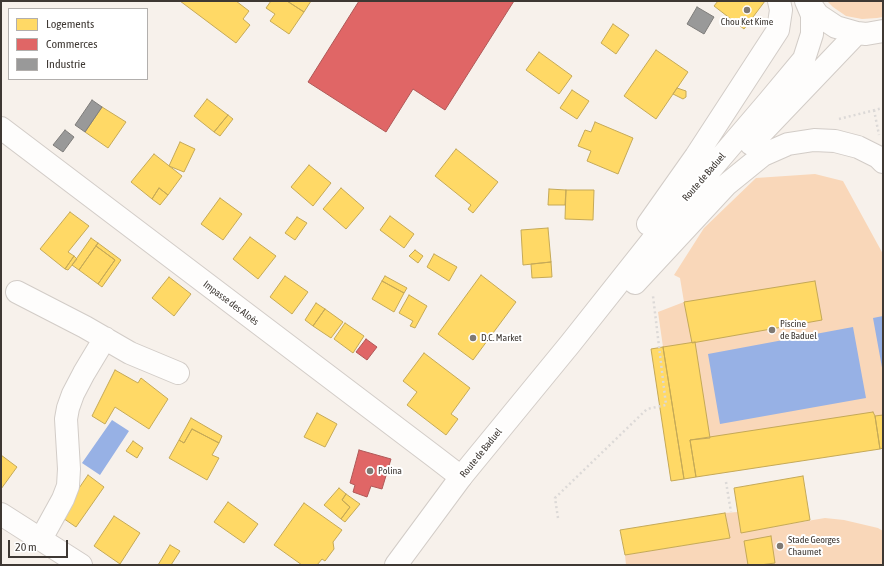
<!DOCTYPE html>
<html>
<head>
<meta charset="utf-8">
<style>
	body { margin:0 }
	#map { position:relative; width:884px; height:566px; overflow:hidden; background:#f7f1eb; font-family:"Asap Condensed",sans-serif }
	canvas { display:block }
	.frame { position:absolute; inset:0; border:2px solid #3e3833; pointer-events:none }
	.legend { position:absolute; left:8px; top:8px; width:140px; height:72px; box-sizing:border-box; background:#fff; border:1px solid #b2afad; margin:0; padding:5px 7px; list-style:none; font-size:12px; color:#3e3833 }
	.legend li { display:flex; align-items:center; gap:8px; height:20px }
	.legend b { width:20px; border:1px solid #b2afad }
	.scale { position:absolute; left:8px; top:540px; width:60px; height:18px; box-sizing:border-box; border:2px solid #3e3833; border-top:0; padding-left:5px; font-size:12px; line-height:14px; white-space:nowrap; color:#3e3833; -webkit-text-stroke:3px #fff; paint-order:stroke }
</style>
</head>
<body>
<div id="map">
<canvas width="884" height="566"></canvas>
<div class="frame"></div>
<ul class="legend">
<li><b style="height:11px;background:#ffd966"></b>Logements</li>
<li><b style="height:11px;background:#e06666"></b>Commerces</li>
<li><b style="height:11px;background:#999"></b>Industrie</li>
</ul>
<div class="scale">20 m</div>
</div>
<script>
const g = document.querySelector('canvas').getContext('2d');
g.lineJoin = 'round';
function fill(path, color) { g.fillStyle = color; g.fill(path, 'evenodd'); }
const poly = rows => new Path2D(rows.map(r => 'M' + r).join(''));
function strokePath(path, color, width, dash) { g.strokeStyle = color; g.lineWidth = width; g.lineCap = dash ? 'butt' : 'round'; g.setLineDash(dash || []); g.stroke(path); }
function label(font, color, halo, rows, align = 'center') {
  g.font = font + ' "Asap Condensed",sans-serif'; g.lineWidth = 4; g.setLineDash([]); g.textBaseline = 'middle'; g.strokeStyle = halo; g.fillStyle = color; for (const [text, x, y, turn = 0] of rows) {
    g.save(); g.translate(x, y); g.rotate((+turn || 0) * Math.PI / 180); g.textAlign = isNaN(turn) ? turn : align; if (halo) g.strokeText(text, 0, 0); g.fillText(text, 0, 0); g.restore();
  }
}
fill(poly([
	[827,1,883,1,883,17,877,18,862,19,846,16,833,7],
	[815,174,843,181,883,254,883,448,671,481,651,349,663,347,658,312,684,302,680,278,674,275,704,228,756,178],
	[738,512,741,532,825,518,844,520,878,528,883,531,883,565,626,565,625,555,729,538,725,513]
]), '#f9d7b9');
fill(poly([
	[883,316,883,373,873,318],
	[853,327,866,398,720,424,708,354],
	[112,420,129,431,100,475,82,463]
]), '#97b1e5');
const homes = poly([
	[180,1,236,1,249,11,243,19,250,25,236,43,180,1],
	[271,1,287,1,304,12,289,34,270,21,275,14,266,8,271,1],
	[287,1,311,1,304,12,287,1],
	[718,1,765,1,744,29,714,6,718,1],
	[613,24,629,35,616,54,601,43,613,24],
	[656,50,688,72,656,119,624,96,656,50],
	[539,52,572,76,559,94,526,70,539,52],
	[677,88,686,91,686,97,683,99,673,94,677,88],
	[572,90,589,101,577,119,560,108,572,90],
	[207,99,228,115,214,132,194,116,207,99],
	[102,107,126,122,108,148,85,132,102,107],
	[228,115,233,119,220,136,214,132,228,115],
	[595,122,633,138,618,174,587,161,591,151,578,146,585,130,591,132,595,122],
	[180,142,195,149,184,172,169,166,180,142],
	[456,149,498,182,473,213,468,209,471,205,435,176,456,149],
	[154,154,182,176,168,195,159,188,152,199,131,182,154,154],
	[309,165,331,183,313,206,291,187,309,165],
	[159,188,168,195,160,205,152,199,159,188],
	[341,188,364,208,346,229,323,209,341,188],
	[549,189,566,190,565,205,548,205,549,189],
	[566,190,594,190,593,220,565,219,566,190],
	[220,198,242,214,223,240,201,224,220,198],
	[70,212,89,226,68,252,74,256,65,269,40,249,70,212],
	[390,216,414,234,404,248,380,230,390,216],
	[297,217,307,223,295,240,285,233,297,217],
	[548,228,551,262,523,265,521,230,548,228],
	[250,237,276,256,258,279,233,259,250,237],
	[91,238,98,243,79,270,72,265,91,238],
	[98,243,121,260,102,287,98,284,115,260,96,246,98,243],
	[96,246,115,260,98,284,79,270,96,246],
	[415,250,423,256,418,263,409,256,415,250],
	[434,254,457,267,449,281,427,267,434,254],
	[74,256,77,259,68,270,65,269,74,256],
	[551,262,552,277,532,278,531,264,551,262],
	[481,275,516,302,473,360,438,334,481,275],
	[285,276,308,292,292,314,270,297,285,276],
	[385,276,407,288,404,293,382,281,385,276],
	[169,277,191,294,174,316,152,298,169,277],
	[382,281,404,293,394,312,372,299,382,281],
	[815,281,822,320,692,343,684,302,815,281],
	[409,295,427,306,415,328,410,326,413,321,399,313,409,295],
	[316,303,325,309,313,326,305,320,316,303],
	[325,309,343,322,331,338,313,326,325,309],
	[345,323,364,336,353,353,334,339,345,323],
	[695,342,710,438,690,440,696,477,684,479,663,347,695,342],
	[663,347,684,479,671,481,651,349,663,347],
	[424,353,470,388,451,414,458,419,446,435,407,405,417,392,403,381,424,353],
	[115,370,138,383,141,378,168,399,149,429,115,407,105,424,92,416,115,370],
	[873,412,875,416,880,449,696,477,690,440,873,412],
	[317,413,337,424,325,447,304,437,317,413],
	[883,415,883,448,880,449,875,416,883,415],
	[191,418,222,436,219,443,192,429,184,443,179,440,191,418],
	[192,429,219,443,212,455,219,458,207,480,169,458,179,440,184,443,192,429],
	[133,441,143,448,137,458,126,451,133,441],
	[1,455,17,467,1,489,1,455],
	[88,475,104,487,76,527,60,516,88,475],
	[803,476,810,520,741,533,734,488,803,476],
	[339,488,346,494,342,500,350,507,341,519,324,505,339,488],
	[346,494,360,504,345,522,341,519,350,507,342,500,346,494],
	[228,502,258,524,244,543,214,522,228,502],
	[304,503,342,530,333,542,334,549,325,561,322,559,317,565,302,565,274,545,304,503],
	[725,513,730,538,625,555,620,530,725,513],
	[114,516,140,533,120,564,94,546,114,516],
	[771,536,775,563,760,565,748,565,744,541,771,536],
	[170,545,180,551,171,565,158,565,170,545]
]);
fill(homes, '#ffd966');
strokePath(homes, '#c5a957', 1);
const shops = poly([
	[359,1,514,1,445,110,413,89,386,132,308,82,359,1],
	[366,339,377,347,367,360,356,352,366,339],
	[359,450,391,459,382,489,371,486,367,497,353,492,355,485,350,483,359,450]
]);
fill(shops, '#e06666');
strokePath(shops, '#af5857', 1);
const industry = poly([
	[697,7,714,17,704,34,687,24,697,7],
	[92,100,102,107,85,132,75,125,92,100],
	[65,130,74,137,63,152,53,145,65,130]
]);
fill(industry, '#999');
strokePath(industry, '#7e7c7a', 1);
const minor = poly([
	[1,128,435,457,461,477],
	[17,292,85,327,130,353,178,373],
	[1,514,81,565],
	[41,539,63,499,68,486,69,469,66,419,68,408,73,394,84,373,105,338]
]);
const secondary = poly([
	[808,1,818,15,836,27,857,33,866,34,883,31],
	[751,144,857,33],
	[648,224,696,156,778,30,781,10,779,1],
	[635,283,726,185,763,155,788,144,814,140,835,141,858,147,878,157,883,162],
	[396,565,461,477,570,344,681,204,769,101,804,59,812,34,812,15,806,1]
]);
strokePath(minor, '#d2ccc7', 24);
strokePath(secondary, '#d2ccc7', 24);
strokePath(poly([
	[874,110,879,135],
	[839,119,883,108],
	[726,482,731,512],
	[558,518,555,498,647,409,666,405,653,296]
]), '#dcd9d7', 2.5, [2, 3]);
strokePath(minor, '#fefdfc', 22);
strokePath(secondary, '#fefdfc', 22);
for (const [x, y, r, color] of [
	[747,10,4,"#7f7973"],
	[772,330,4,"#7f7973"],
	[473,338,4,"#7f7973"],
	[370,471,4,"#7f7973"],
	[780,546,4,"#7f7973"]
]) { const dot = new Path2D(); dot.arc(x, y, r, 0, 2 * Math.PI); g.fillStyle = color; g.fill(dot); strokePath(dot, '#fff', 1.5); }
label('10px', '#3e3833', '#fff', [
	["Chou Ket Kime",747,22,"center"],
	["Piscine",780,324],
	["de Baduel",780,336],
	["D.C. Market",481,338],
	["Polina",378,471],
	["Stade Georges",788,540],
	["Chaumet",788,552]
], 'left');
label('10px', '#3e3833', '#fff', [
	["Route de Baduel",704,177,-49],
	["Impasse des Aloès",231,303,37],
	["Route de Baduel",481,453,-51]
]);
</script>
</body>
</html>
